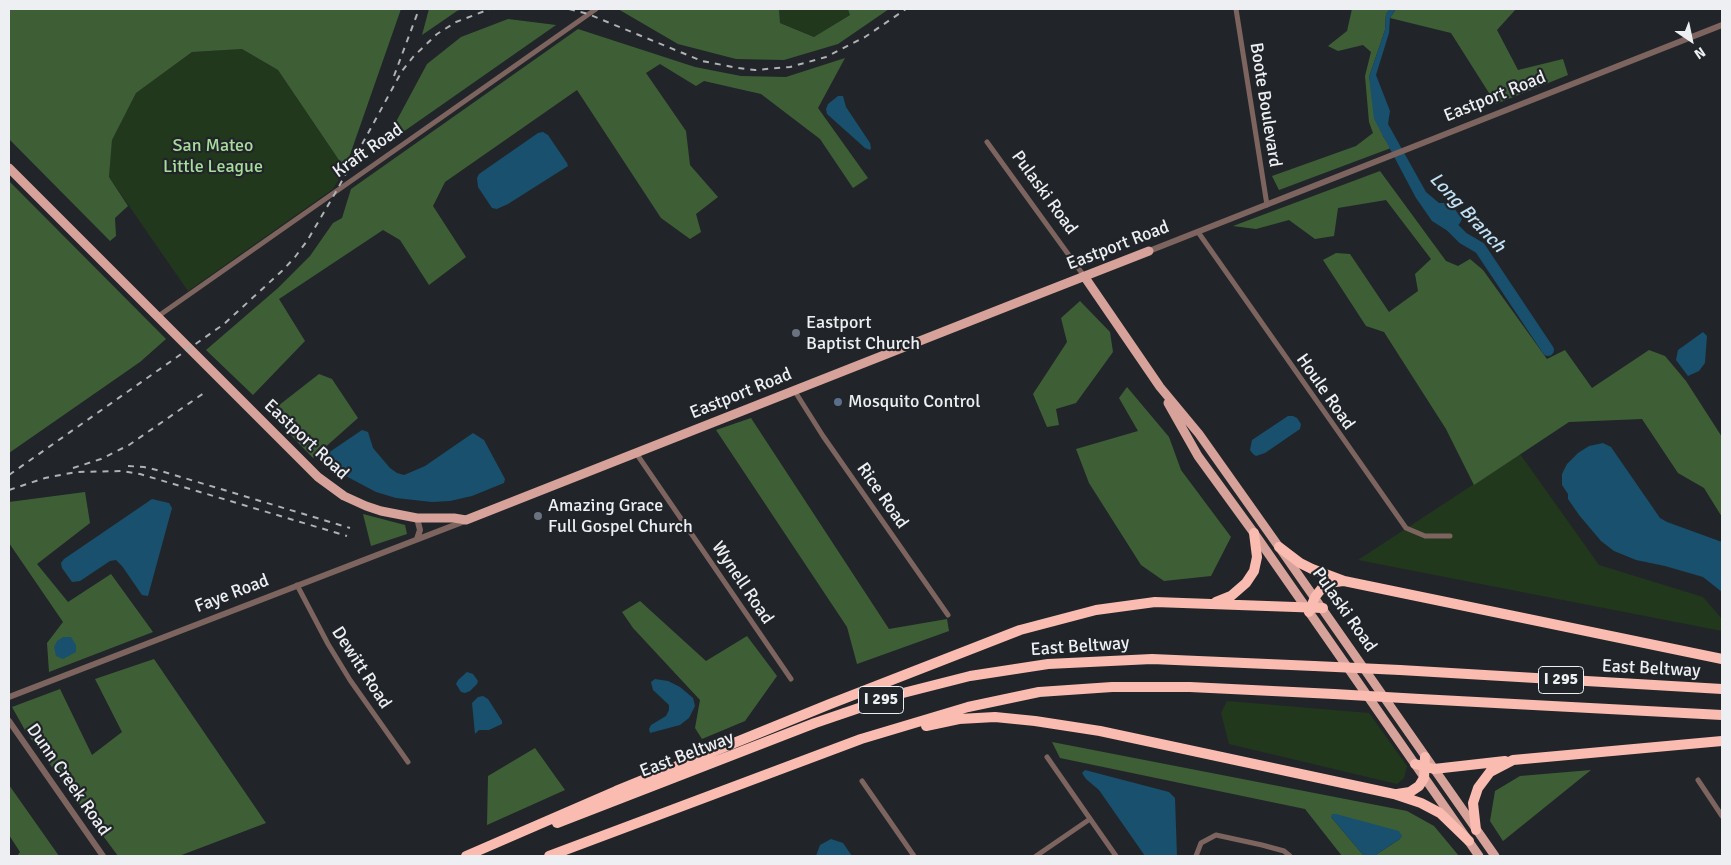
<!DOCTYPE html>
<html>
<head>
<meta charset="utf-8">
<style>
	body { margin:0 }
	#map { position:relative; width:1731px; height:865px; overflow:hidden; background:#212529; font-family:Signika,sans-serif }
	canvas { display:block }
	.frame { position:absolute; inset:0; border:10px solid #edeff2; pointer-events:none }
	.north { position:absolute; left:1666px; top:15px; width:50px; height:50px; -webkit-text-stroke:4px #212529; paint-order:stroke; rotate:146deg; font-size:14px; font-weight:700; line-height:20px; text-align:center; color:#edeff2 }
	.north::after { content:''; display:block; margin:auto; width:18px; height:22px; background:#edeff2; clip-path:polygon(50% 0,100% 100%,50% 72%,0 100%) }
</style>
</head>
<body>
<div id="map">
<canvas width="1731" height="865"></canvas>
<div class="frame"></div>
<div class="north">N</div>
</div>
<script>
const g = document.querySelector('canvas').getContext('2d');
g.lineJoin = 'round';
function fill(path, color) { g.fillStyle = color; g.fill(path, 'evenodd'); }
const poly = rows => new Path2D(rows.map(r => 'M' + r).join(''));
function strokePath(path, color, width, dash) { g.strokeStyle = color; g.lineWidth = width; g.lineCap = dash ? 'butt' : 'round'; g.setLineDash(dash || []); g.stroke(path); }
function label(font, color, halo, rows, align = 'center') {
  g.font = font + ' Signika,sans-serif'; g.lineWidth = 4.5; g.setLineDash([]); g.textBaseline = 'middle'; g.strokeStyle = halo; g.fillStyle = color; for (const [text, x, y, turn = 0] of rows) {
    g.save(); g.translate(x, y); g.rotate((+turn || 0) * Math.PI / 180); g.textAlign = isNaN(turn) ? turn : align; if (halo) g.strokeText(text, 0, 0); g.fillText(text, 0, 0); g.restore();
  }
}
fill(poly([
	[779,9,848,9,851,14,815,37,780,23],
	[242,49,278,70,345,169,333,189,188,291,109,177,112,140,136,93,192,52],
	[1520,454,1599,565,1703,597,1722,619,1722,631,1358,560],
	[1227,701,1369,713,1407,766,1404,778,1397,784,1229,744,1221,713]
]), '#22381c');
fill(poly([
	[9,9,401,9,345,169,278,70,242,49,192,52,136,93,112,140,109,177,128,206,115,218,116,236,110,241,9,139],
	[429,9,462,9,457,11,422,35],
	[618,9,779,9,780,23,814,37,850,15,848,9,889,9,838,44,784,60,736,59,678,44],
	[1352,9,1390,9,1386,14,1385,30,1369,77,1383,136,1391,148,1279,190,1272,176,1356,146,1373,133,1369,122,1365,76,1371,52,1363,45,1338,51,1328,46,1347,31],
	[1396,9,1516,9,1497,30,1518,70,1563,59,1568,75,1496,104,1451,33,1390,18],
	[508,19,556,25,383,146,427,64,461,37],
	[578,29,695,67,741,76,786,77,845,58,818,108,868,178,853,188,820,139,761,94,704,81,696,86,660,64,646,73,686,131,690,165,718,197,696,214,701,232,690,239,661,218,577,90,445,182,433,206,466,257,429,285,400,240,383,230,279,299,305,341,253,395,206,350,278,288,310,256,333,223,342,218,351,189],
	[1380,171,1446,261,1458,266,1470,259,1483,270,1547,359,1565,350,1592,388,1649,350,1665,356,1686,381,1722,437,1722,517,1704,488,1678,473,1642,419,1569,422,1474,485,1446,429,1384,332,1366,326,1323,260,1336,253,1350,254,1389,312,1418,291,1415,274,1431,259,1386,200,1338,208,1334,236,1315,239,1289,220,1256,229,1233,226],
	[9,181,166,339,140,362,9,453],
	[1080,301,1110,332,1113,352,1076,403,1056,409,1059,425,1047,427,1033,394,1067,342,1061,318],
	[319,374,332,379,358,418,313,458,269,413],
	[1127,387,1169,437,1181,470,1231,537,1211,576,1164,581,1141,565,1089,483,1076,449,1138,431,1119,398],
	[751,418,889,629,947,619,949,631,857,664,847,627,716,430],
	[85,492,90,523,37,564,68,602,111,574,153,632,49,672,47,643,63,622,9,543,9,502],
	[363,514,405,525,407,534,371,546],
	[640,601,706,661,747,636,777,676,745,721,702,739,695,728,700,700,633,628,622,612],
	[154,659,266,823,179,856,118,856,26,732,12,707,60,689,92,755,122,732,95,679],
	[1052,742,1407,811,1434,826,1459,856,1374,856,1400,839,1331,817,1364,856,1342,856,1305,809,1060,758],
	[535,748,565,790,487,825,488,776],
	[1591,770,1503,841,1490,821,1495,791,1520,776],
	[9,785,59,856,17,856,20,852,9,835]
]), '#3e5f36');
fill(poly([
	[1390,9,1396,9,1390,18,1389,33,1376,75,1390,111,1388,124,1426,192,1439,203,1447,203,1454,208,1462,219,1460,223,1451,233,1432,221,1416,198,1374,119,1369,77,1385,30,1386,14],
	[838,96,843,96,846,107,870,143,871,148,870,150,865,148,827,114,826,109,828,104],
	[543,132,548,135,567,163,568,166,508,204,497,209,492,208,478,187,477,178,479,174,538,133],
	[1703,332,1707,336,1705,363,1699,371,1688,376,1676,360,1678,350],
	[1288,416,1293,416,1297,418,1301,424,1300,429,1265,453,1256,456,1253,454,1250,450,1252,440],
	[362,430,368,432,373,448,390,468,397,473,404,475,425,466,473,433,484,440,505,479,504,483,472,496,450,501,432,502,396,498,376,492,342,474,328,459,328,453],
	[1603,443,1611,447,1660,518,1667,522,1722,542,1722,592,1703,577,1665,566,1636,560,1614,551,1601,541,1579,515,1568,499,1568,494,1562,485,1562,474,1567,464,1578,453,1589,446],
	[152,499,169,503,172,508,148,596,142,595,122,566,116,560,110,561,80,581,72,582,62,568,61,563,64,559],
	[63,637,71,637,76,645,76,652,63,659,56,656,54,647,57,641],
	[467,672,473,674,478,681,477,684,470,691,465,693,461,692,456,684,458,680],
	[655,679,668,681,680,687,693,698,695,706,689,718,680,725,650,733,649,729,651,725,666,716,669,710,669,705,653,690,651,682],
	[483,696,488,699,502,721,502,724,489,730,479,730,475,734,472,703,478,697],
	[1085,770,1169,792,1175,798,1177,856,1145,856,1099,790,1086,779,1082,773],
	[1332,814,1336,814,1399,831,1402,836,1400,839,1374,856,1364,856,1331,817],
	[831,839,843,843,852,856,816,856,820,845]
]), '#18506d');
strokePath(poly([
	[1443,218,1463,238,1480,248,1548,350]
]), '#18506d', 12);
strokePath(poly([
	[1236,9,1267,205],
	[987,142,1084,276],
	[1198,232,1406,528,1425,536,1450,536],
	[157,317,596,9],
	[794,390,823,436,948,615],
	[636,453,791,679],
	[297,585,328,644,350,680,408,762],
	[1047,757,1116,856],
	[1698,780,1722,816],
	[862,781,914,856],
	[1036,856,1090,819],
	[1196,856,1201,843,1216,835,1262,845,1284,851,1290,856]
]), '#7d645f', 5);
strokePath(poly([
	[1149,251,1722,25],
	[417,518,420,530,417,539],
	[9,697,465,521],
	[9,721,103,856]
]), '#7d645f', 6);
strokePath(poly([
	[9,168,318,477,344,496,366,506,381,511,417,518,454,518,466,520,1016,303,1149,251],
	[1084,276,1160,387,1199,434,1279,547,1495,856],
	[1168,403,1198,456,1254,533,1479,856]
]), '#d6a299', 9);
strokePath(poly([
	[1279,547,1300,563,1312,569,1344,581,1722,659],
	[1216,602,1231,596,1246,583,1254,571,1257,557,1254,533],
	[1309,612,1315,597,1322,588,1329,583,1343,581],
	[1400,670,1722,689],
	[1420,699,1722,715],
	[926,726,959,719,995,717,1035,721,1100,731,1394,794,1421,803,1440,813,1469,841],
	[1415,764,1434,769,1505,761],
	[1397,794,1410,792,1419,786,1424,778,1425,757],
	[557,823,815,723,903,693,970,676,1048,664,1152,659,1314,666],
	[1476,830,1473,803,1478,788,1490,772,1513,760,1722,741],
	[466,856,616,791,830,704,1020,630,1096,610,1155,602,1323,608],
	[549,856,861,739,968,707,1039,692,1112,687,1190,687,1334,694]
]), '#fabbb0', 10);
strokePath(poly([
	[569,9,588,14,702,61,738,68,755,70,790,67,826,57,865,37,906,9],
	[394,76,419,9],
	[128,466,144,467,161,471,350,528],
	[73,468,101,459,129,445,204,393],
	[9,475,224,324,283,270,295,257,307,241,337,190,402,71,413,57,437,34,456,22,490,9],
	[9,490,45,478,76,472,122,471,140,474,347,536]
]), '#afb1b4', 2, [6, 6]);
strokePath(poly([
	[1314,666,1400,670],
	[1334,694,1420,699]
]), '#fabbb0', 10);
for (const [x, y, r, color] of [
	[796,333,5,"#6b7280"],
	[838,402,5,"#5c6f8a"],
	[538,516,5,"#6b7280"]
]) { const dot = new Path2D(); dot.arc(x, y, r, 0, 2 * Math.PI); g.fillStyle = color; g.fill(dot); strokePath(dot, '#212529', 2); }
for (const [x, y, w] of [
	[1561,680,45],
	[881,700,45]
]) { const box = new Path2D(); box.roundRect(x - w / 2, y - 13.5, w, 27, 4); g.fillStyle = '#212529'; g.fill(box); strokePath(box, '#edeff2', 1); }
label('bold 16px', '#edeff2', null, [
	["I 295",1561,680],
	["I 295",881,700]
]);
label('18px', '#edeff2', '#212529', [
	["Eastport Road",1495,97,-22],
	["Boote Boulevard",1265,105,81],
	["Kraft Road",368,151,-35],
	["Pulaski Road",1044,193,54],
	["Eastport Road",1118,246,-21],
	["Houle Road",1325,392,55],
	["Eastport Road",741,394,-22],
	["Eastport Road",306,440,43],
	["Rice Road",882,496,55],
	["Wynell Road",742,583,56],
	["Faye Road",232,594,-21],
	["Pulaski Road",1344,610,55],
	["East Beltway",1080,647,-4],
	["Dewitt Road",361,668,57],
	["East Beltway",1651,669,3],
	["East Beltway",687,755,-21],
	["Dunn Creek Road",68,780,55]
]);
label('18px', '#a7dd9b', '#212529', [
	["San Mateo",213,146],
	["Little League",213,167]
]);
label('18px', '#edeff2', '#212529', [
	["Eastport",806,323],
	["Baptist Church",806,344],
	["Mosquito Control",848,402],
	["Amazing Grace",548,506],
	["Full Gospel Church",548,527]
], 'left');
label('italic 19px', '#c2e1f4', '#212529', [
	["Long Branch",1467,213,47]
]);
</script>
</body>
</html>
